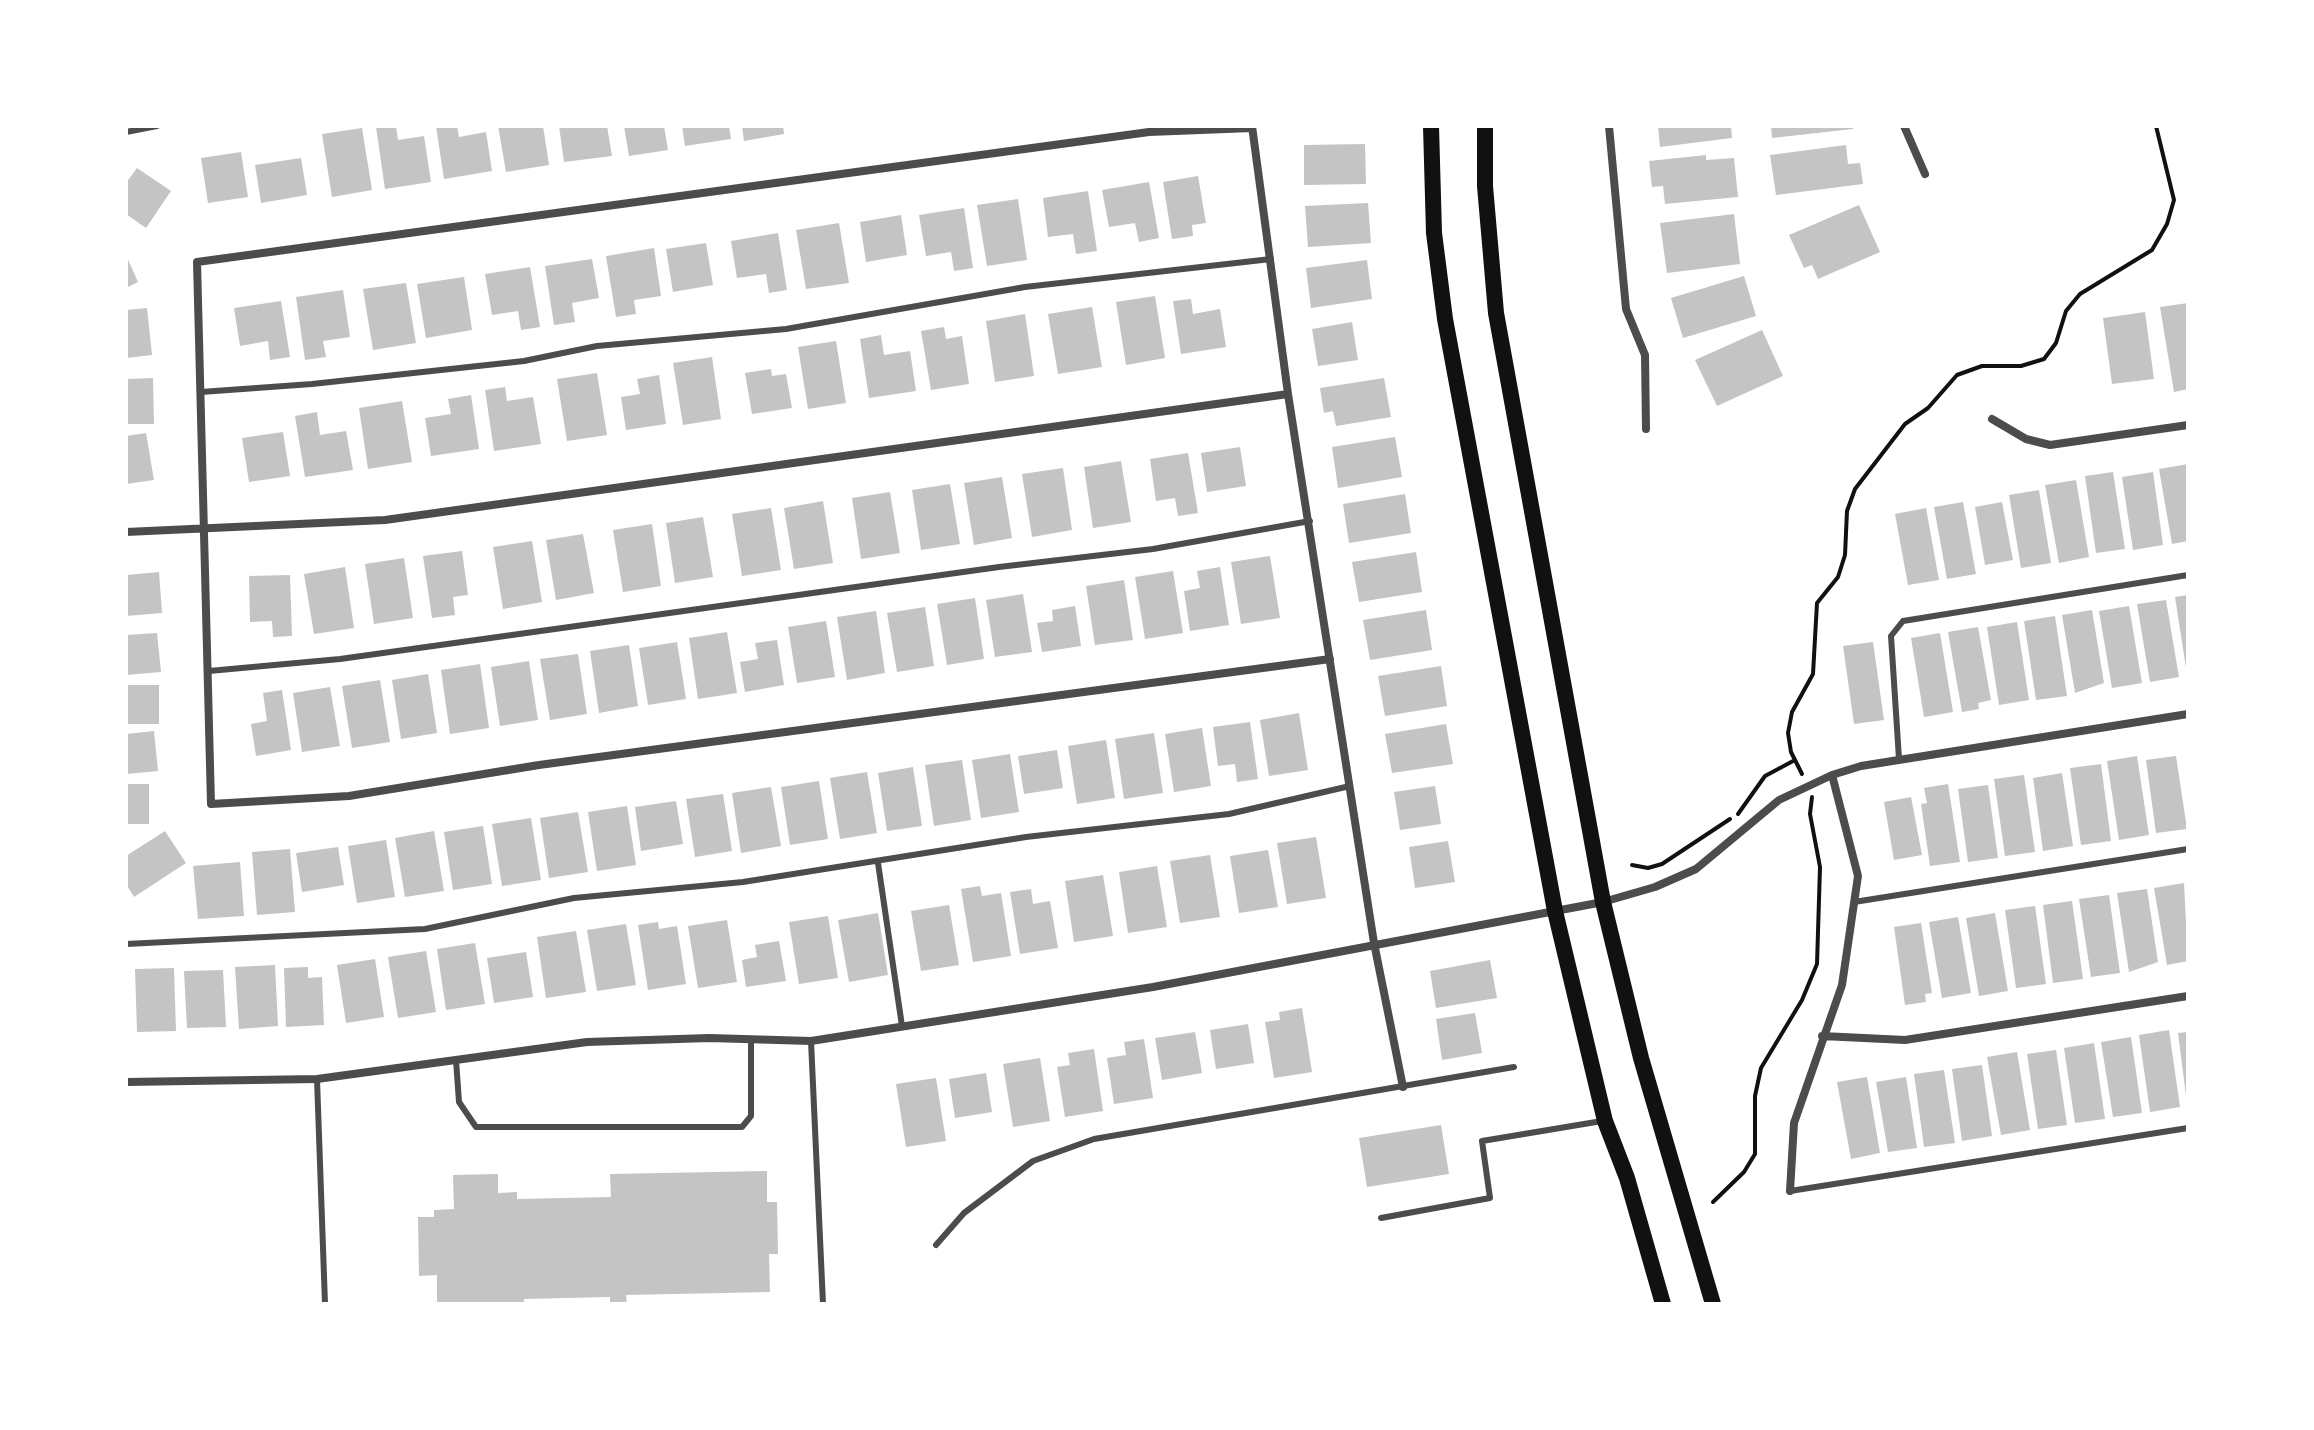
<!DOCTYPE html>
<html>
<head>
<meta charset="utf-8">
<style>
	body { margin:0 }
	#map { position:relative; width:2314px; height:1430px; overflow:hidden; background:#fff; font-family:Barlow,sans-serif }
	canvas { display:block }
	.frame { position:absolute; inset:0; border:128px solid #fff; pointer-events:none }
</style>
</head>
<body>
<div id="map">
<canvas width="2314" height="1430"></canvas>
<div class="frame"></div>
</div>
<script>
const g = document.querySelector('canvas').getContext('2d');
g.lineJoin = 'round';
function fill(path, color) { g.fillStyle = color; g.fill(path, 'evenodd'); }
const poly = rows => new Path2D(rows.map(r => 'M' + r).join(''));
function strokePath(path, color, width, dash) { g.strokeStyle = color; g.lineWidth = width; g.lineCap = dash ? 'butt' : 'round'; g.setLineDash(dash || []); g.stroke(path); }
fill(poly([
	[396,126,398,140,424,136,431,182,385,189,376,127],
	[436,126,457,126,459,137,486,132,492,171,444,179],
	[498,126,543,126,549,165,506,172],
	[559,126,607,126,612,156,564,162],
	[624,126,664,126,668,150,629,156],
	[682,126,729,126,731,139,685,146],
	[742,126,783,126,784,134,744,141],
	[1658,126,1731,126,1732,138,1660,147],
	[1771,126,1852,126,1853,129,1772,138],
	[362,128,372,190,332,197,322,134],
	[1365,144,1366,184,1304,185,1304,145],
	[1846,145,1848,164,1860,163,1863,184,1776,195,1770,155],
	[241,152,248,197,208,203,201,158],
	[1706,155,1706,160,1734,158,1738,197,1665,204,1663,186,1652,187,1649,161],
	[301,158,307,195,261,203,255,165],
	[137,168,171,191,146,228,126,214,126,183],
	[1198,176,1206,223,1192,225,1193,236,1172,239,1163,182],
	[1149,182,1159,238,1139,242,1135,223,1109,227,1102,190],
	[1088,191,1097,251,1076,254,1073,234,1048,237,1043,198],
	[1018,199,1027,260,987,266,977,205],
	[1368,203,1371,243,1308,247,1305,206],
	[1859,205,1880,252,1818,279,1812,265,1804,268,1789,235],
	[964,208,973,268,954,271,951,252,926,256,919,215],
	[1734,214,1740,264,1667,273,1660,223],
	[901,215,907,255,866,262,860,222],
	[839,223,849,283,806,289,796,230],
	[778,233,787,290,769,293,766,274,737,278,731,241],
	[706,243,713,285,673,292,666,249],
	[654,248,661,296,634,300,636,314,616,317,606,256],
	[126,255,138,282,126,288],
	[592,259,599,298,572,303,575,322,554,325,545,266],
	[1367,260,1372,299,1311,308,1306,268],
	[530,267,540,327,521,330,518,311,492,315,485,274],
	[1744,276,1756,316,1683,338,1671,298],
	[464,277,472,330,426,338,417,284],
	[406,283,416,343,373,350,363,289],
	[343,290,350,337,323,341,326,357,305,360,296,297],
	[1155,296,1165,358,1126,365,1116,302],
	[1191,299,1193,314,1220,309,1226,347,1181,354,1173,301],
	[281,301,290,357,270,360,268,341,240,346,234,308],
	[2188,303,2188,389,2174,392,2160,307],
	[1092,307,1102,367,1058,374,1048,314],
	[147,308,152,355,126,358,126,310],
	[2145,312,2154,379,2112,384,2103,318],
	[1025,314,1034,376,995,382,986,321],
	[1352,322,1358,360,1318,366,1312,329],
	[944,327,946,339,962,336,969,384,931,390,921,331],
	[1762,330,1783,376,1717,406,1695,360],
	[881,335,884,355,910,351,916,391,869,398,860,339],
	[836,341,846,403,808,409,798,347],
	[712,357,721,419,683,425,673,363],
	[771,369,772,376,786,374,792,408,752,414,745,373],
	[597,373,607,435,567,441,557,379],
	[659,375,666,424,626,430,621,397,640,394,637,379],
	[153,378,154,424,126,424,126,379],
	[1384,378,1391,417,1336,426,1333,411,1324,413,1320,388],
	[505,387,507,401,533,397,541,444,494,451,485,390],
	[471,395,479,449,431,456,425,418,451,414,448,399],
	[402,401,412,462,368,469,359,408],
	[317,412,320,435,346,431,353,470,305,477,295,416],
	[283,432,290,476,249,482,242,438],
	[146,433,154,480,126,484,126,436],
	[1395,437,1402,477,1338,488,1332,447],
	[1240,447,1246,486,1207,492,1201,453],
	[1188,453,1198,513,1178,516,1175,498,1156,501,1150,459],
	[1121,461,1131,522,1093,528,1084,467],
	[2188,464,2188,541,2172,544,2159,469],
	[1063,468,1072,530,1032,537,1022,474],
	[2113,472,2125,549,2096,553,2085,476],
	[2153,472,2163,545,2133,550,2122,477],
	[1002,477,1012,538,974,545,964,483],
	[2076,480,2089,557,2059,563,2045,485],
	[950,484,960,544,921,550,912,490],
	[2039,490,2051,563,2021,568,2009,495],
	[890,492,900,553,861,559,852,498],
	[1405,494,1411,533,1349,543,1343,504],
	[823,501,833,563,794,569,784,508],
	[1963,502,1976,574,1947,579,1934,507],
	[2002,502,2013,560,1985,565,1975,507],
	[771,508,781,570,742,576,732,514],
	[1926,508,1939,580,1908,585,1895,514],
	[703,517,713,577,675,583,666,523],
	[652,524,661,586,623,592,613,530],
	[583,534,594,593,556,600,546,540],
	[532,541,542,602,503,609,493,547],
	[462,551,468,595,453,597,455,615,432,618,423,556],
	[1416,552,1422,592,1359,602,1352,562],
	[1270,556,1280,618,1241,624,1231,562],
	[404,558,413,618,374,624,365,564],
	[345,567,354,628,314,634,304,574],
	[1220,567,1229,625,1190,631,1184,591,1200,588,1197,571],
	[1173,571,1183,633,1145,639,1135,577],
	[159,572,162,613,126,616,126,575],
	[290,575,292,636,273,637,272,621,250,622,249,576],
	[1124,580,1133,640,1095,645,1086,586],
	[1023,594,1032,652,995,657,986,600],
	[2188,595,2188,668,2186,668,2175,597],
	[975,598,984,659,947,665,937,604],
	[2166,600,2179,677,2150,682,2137,604],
	[1075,606,1081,646,1042,652,1037,623,1053,621,1052,610],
	[2129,606,2142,683,2112,688,2099,611],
	[925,607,934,666,897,672,887,613],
	[1426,610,1432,650,1370,660,1363,620],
	[2092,610,2104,683,2075,693,2062,615],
	[876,611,885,673,847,680,837,617],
	[2055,616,2067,696,2036,700,2024,621],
	[826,621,835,677,797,683,788,627],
	[2017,622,2029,700,1999,705,1987,627],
	[1978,627,1991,700,1978,703,1979,709,1962,712,1948,632],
	[727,632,737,693,698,699,689,638],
	[157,633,161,672,126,675,126,635],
	[1940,633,1953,712,1924,717,1911,638],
	[777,640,784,685,745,692,740,662,758,659,755,643],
	[677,642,686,699,648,705,639,648],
	[1873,642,1884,720,1854,724,1843,646],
	[629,645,638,706,599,713,590,651],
	[578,654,587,714,550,720,540,659],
	[529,661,538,720,500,726,491,667],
	[480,664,489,728,450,734,441,670],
	[1441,666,1447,706,1385,716,1378,676],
	[428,674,437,733,401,739,392,680],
	[380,680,390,742,352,748,342,686],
	[126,685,159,685,159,724,126,724],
	[330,687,340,746,302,752,293,693],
	[282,690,291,750,256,756,251,724,267,721,263,693],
	[1299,713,1308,770,1269,776,1260,720],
	[1250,722,1258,779,1237,782,1235,764,1218,766,1213,727],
	[1446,724,1453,764,1392,773,1385,734],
	[1202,728,1211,786,1174,792,1165,734],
	[154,731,158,771,126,774,126,734],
	[1154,733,1163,793,1124,799,1115,739],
	[1106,740,1115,798,1077,804,1068,746],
	[1057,750,1063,788,1024,794,1018,756],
	[1010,754,1019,812,981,818,972,760],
	[2137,756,2149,835,2119,840,2107,761],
	[2176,756,2187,829,2156,833,2146,760],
	[962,760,971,820,934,826,925,765],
	[2101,764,2111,841,2081,845,2070,768],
	[913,767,922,826,887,831,878,773],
	[867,772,877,833,840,839,830,778],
	[2062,773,2073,846,2043,851,2033,778],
	[2024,775,2035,852,2005,856,1994,779],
	[819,781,828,839,790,845,781,787],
	[126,784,149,784,149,824,126,824],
	[1948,784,1960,862,1930,866,1921,804,1927,803,1924,788],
	[1988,785,1998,858,1968,862,1958,789],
	[1435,786,1441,824,1400,830,1394,792],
	[771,787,781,846,741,853,732,793],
	[723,794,732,851,695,857,686,799],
	[1911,797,1922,855,1894,860,1884,802],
	[676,801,683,844,641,851,635,807],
	[627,806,636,865,597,871,588,812],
	[578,812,588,872,549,878,540,818],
	[531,818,541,880,502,886,492,824],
	[483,826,492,884,453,890,444,832],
	[165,831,186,863,134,897,126,884,126,856],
	[434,831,444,891,405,897,395,838],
	[1316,837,1326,898,1287,904,1277,843],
	[386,840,395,897,357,903,348,846],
	[1448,841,1455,882,1415,888,1409,847],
	[338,847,344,885,302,892,296,853],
	[290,849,295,912,257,915,252,852],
	[1268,850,1278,907,1239,913,1230,856],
	[1210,855,1220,917,1180,923,1170,861],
	[240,862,244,916,198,919,193,866],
	[1157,866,1167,927,1128,933,1119,872],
	[1103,875,1113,936,1074,942,1065,881],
	[2184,883,2188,961,2167,965,2154,888],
	[980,886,982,896,1001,893,1011,956,973,962,961,889],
	[1031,889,1033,904,1050,901,1058,948,1020,954,1010,892],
	[2147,889,2158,962,2129,972,2117,893],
	[2109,895,2120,973,2091,977,2079,899],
	[2072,901,2083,979,2053,983,2043,905],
	[949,905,959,965,921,971,911,911],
	[2035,906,2046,984,2016,988,2005,910],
	[878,913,888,975,849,982,838,920],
	[1995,913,2008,991,1979,996,1966,918],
	[828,916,838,978,799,984,789,922],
	[1958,917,1971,993,1942,998,1929,922],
	[727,920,737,982,698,988,688,926],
	[658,922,659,929,677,926,686,984,648,990,638,925],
	[1921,923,1932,993,1925,994,1926,1002,1905,1005,1894,927],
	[626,924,636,985,597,991,587,930],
	[576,931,586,992,546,998,537,937],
	[779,941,786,981,746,987,742,960,757,957,755,945],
	[475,943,485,1004,446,1010,437,949],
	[426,951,436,1012,398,1018,388,957],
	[526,952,533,997,494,1003,487,958],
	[375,959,384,1017,346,1023,337,965],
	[1490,960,1497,998,1436,1008,1430,971],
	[275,965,278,1026,239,1029,235,967],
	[308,967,308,978,322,977,324,1025,286,1027,284,968],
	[174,968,176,1031,137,1032,135,969],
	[223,970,226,1027,187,1028,184,971],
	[1302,1008,1312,1072,1274,1078,1265,1022,1280,1020,1279,1012],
	[1475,1013,1482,1053,1442,1060,1436,1019],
	[1248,1024,1254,1063,1216,1069,1210,1030],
	[2169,1030,2180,1107,2150,1112,2139,1035],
	[1195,1032,1202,1073,1162,1080,1155,1038],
	[2188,1032,2188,1096,2186,1096,2178,1033],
	[2131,1037,2142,1113,2113,1117,2101,1042],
	[1144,1039,1153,1098,1114,1104,1107,1058,1126,1055,1124,1042],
	[2094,1043,2105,1119,2075,1123,2064,1048],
	[1094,1049,1103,1111,1065,1117,1057,1067,1070,1065,1068,1053],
	[2056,1050,2067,1125,2038,1129,2027,1054],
	[2017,1052,2030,1130,2001,1135,1987,1057],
	[1040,1058,1050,1121,1013,1127,1003,1064],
	[1982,1065,1992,1136,1962,1141,1952,1069],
	[1944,1070,1955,1143,1924,1147,1914,1074],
	[986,1073,992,1112,955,1118,949,1079],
	[1867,1077,1880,1153,1851,1159,1837,1082],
	[1906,1077,1917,1148,1888,1152,1876,1082],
	[936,1078,946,1141,906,1147,896,1084],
	[1441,1125,1449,1174,1367,1187,1359,1138],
	[767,1171,767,1202,777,1202,778,1254,769,1254,770,1292,626,1295,627,1304,610,1304,610,1297,524,1299,524,1304,437,1304,437,1275,419,1276,418,1217,434,1217,434,1210,454,1209,453,1175,498,1174,498,1193,517,1192,517,1199,611,1197,610,1174]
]), '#c4c4c4');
strokePath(poly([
	[1802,774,1791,752,1788,733,1792,712,1813,674,1817,603,1838,577,1845,555,1847,511,1855,489,1905,424,1928,408,1957,375,1982,366,2021,366,2044,359,2056,343,2066,311,2080,294,2152,250,2167,224,2174,200,2156,126],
	[1738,814,1765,776,1795,760],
	[1632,865,1648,868,1662,864,1730,819],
	[1713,1202,1744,1172,1755,1154,1755,1096,1761,1068,1802,1000,1817,964,1820,867,1810,814,1812,797]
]), '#111', 4);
strokePath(poly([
	[126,132,157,126],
	[201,392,312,384,524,361,597,346,786,329,1025,287,1271,259],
	[209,671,340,659,999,567,1153,549,1310,521],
	[1899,759,1891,636,1903,621,2188,575],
	[878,863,902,1026],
	[1854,902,2188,849],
	[126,944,425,929,574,898,743,882,1026,837,1229,814,1350,786],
	[811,1041,823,1304],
	[456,1060,459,1102,476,1127,742,1127,751,1116,751,1039],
	[317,1079,325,1304],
	[1790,1191,2188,1128],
	[1381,1218,1490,1198,1482,1141,1602,1121],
	[936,1245,964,1213,1033,1161,1094,1139,1514,1067]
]), '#4c4c4c', 6);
strokePath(poly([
	[1252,126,1288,394,1374,943,1403,1087],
	[1609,126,1626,309,1645,355,1646,429],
	[1904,126,1925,174],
	[1252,128,1149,132,197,262,211,804,349,796,539,765,1330,659],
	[1992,419,2026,439,2050,445,2188,425],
	[126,532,385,520,1288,394],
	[1822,1036,1905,1040,2188,996],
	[126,1082,317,1079,587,1042,709,1038,811,1041,1153,987,1603,902,1655,887,1696,869,1779,800,1832,775,1861,766,2188,714],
	[1790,1191,1794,1123,1842,985,1858,876,1832,775]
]), '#4c4c4c', 8);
strokePath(poly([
	[1431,126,1434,233,1445,319,1555,911,1605,1121,1627,1178,1663,1304],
	[1485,126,1485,186,1496,313,1603,902,1641,1058,1713,1304]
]), '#111', 16);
</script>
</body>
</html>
